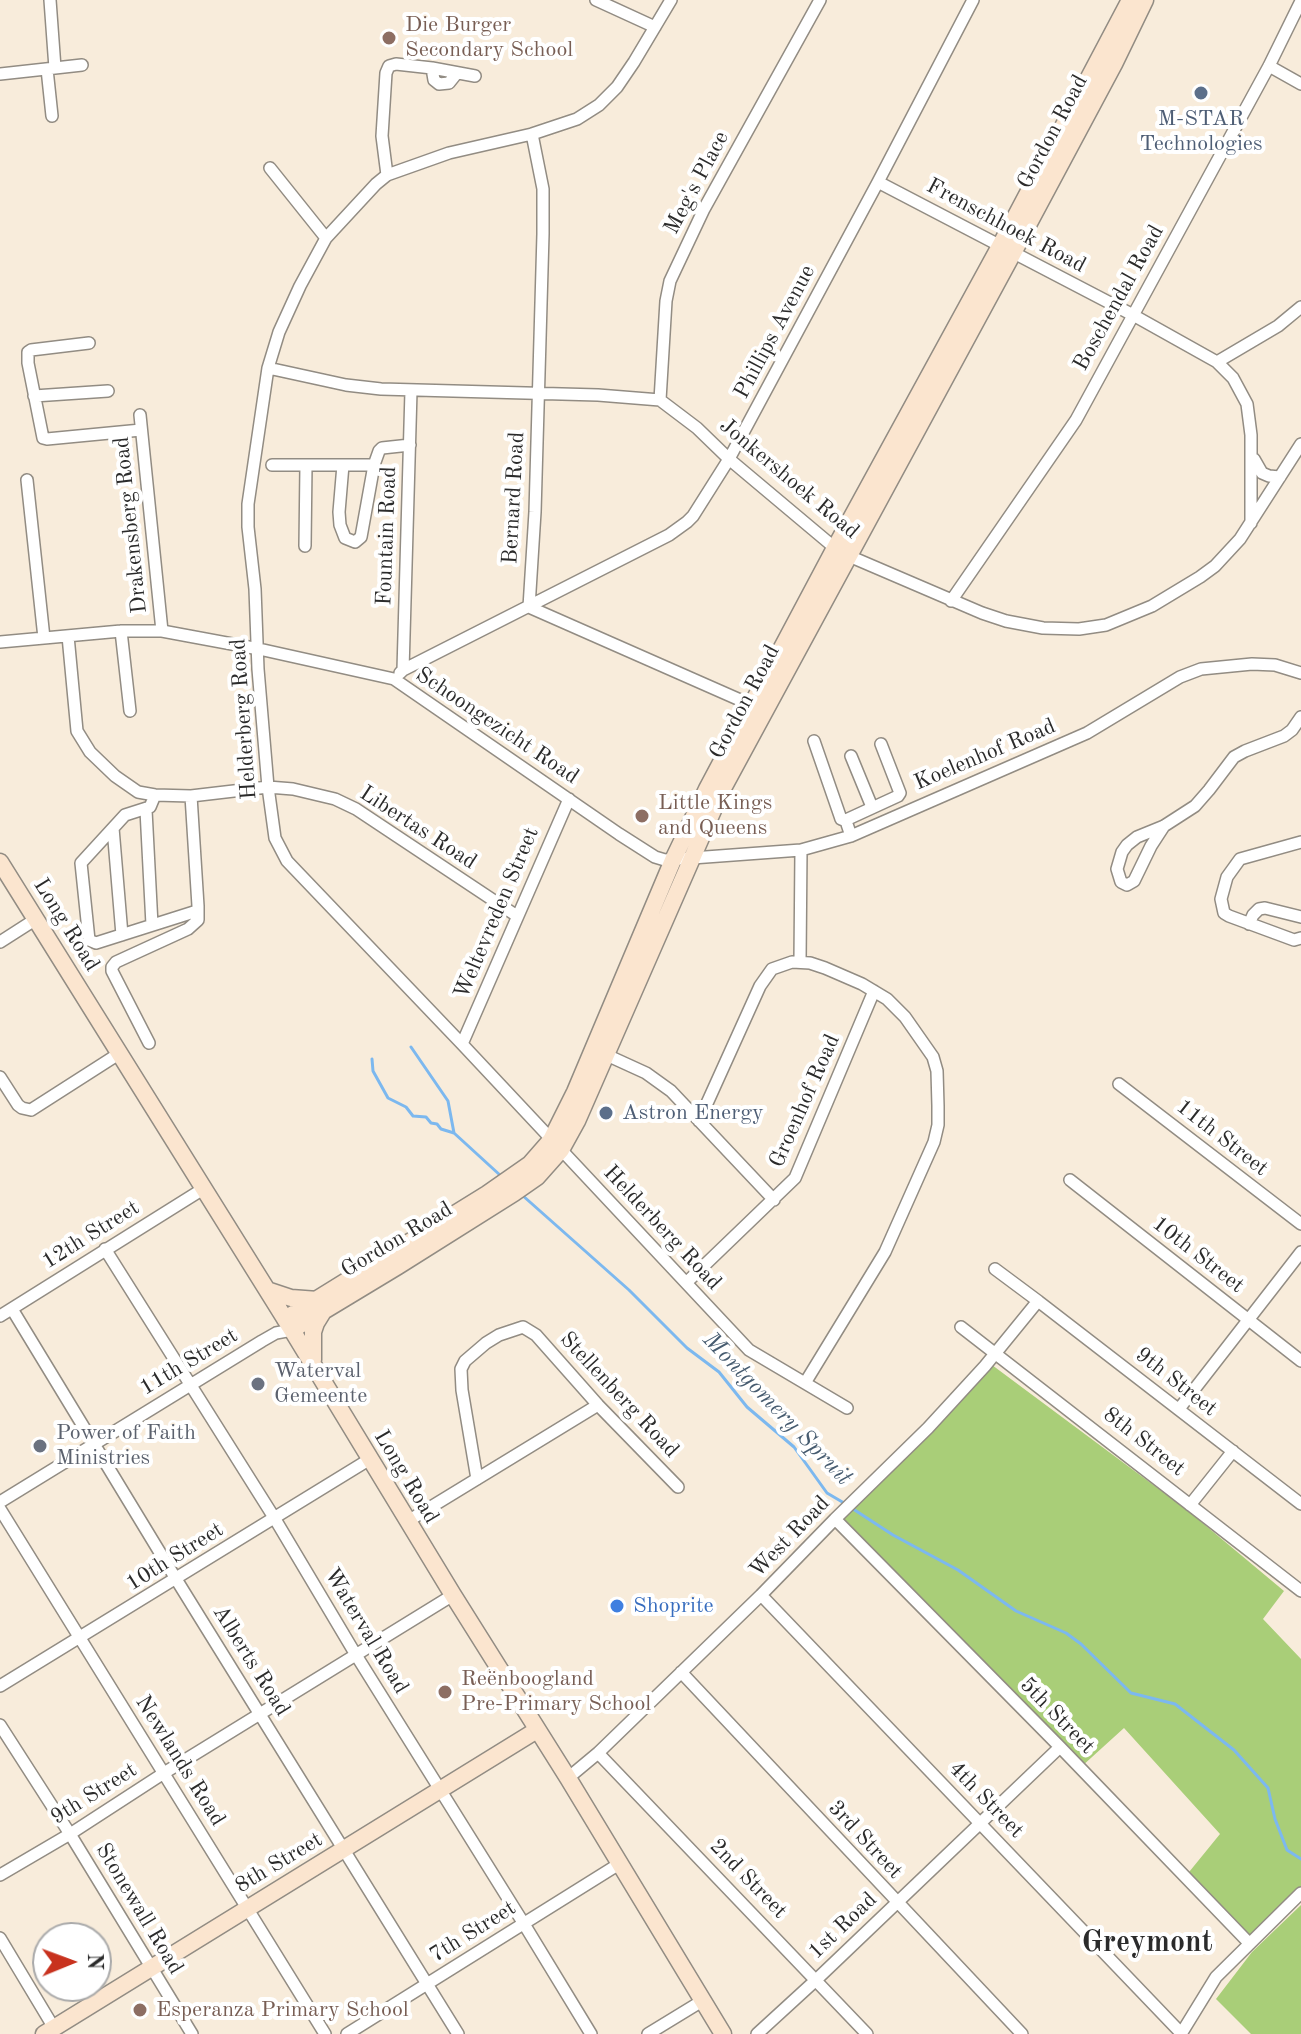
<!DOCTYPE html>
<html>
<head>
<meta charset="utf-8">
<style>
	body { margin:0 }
	#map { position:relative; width:1301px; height:2034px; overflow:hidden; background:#f8ecdb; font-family:"Old Standard TT",serif }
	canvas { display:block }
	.north { position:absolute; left:32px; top:1922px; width:80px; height:80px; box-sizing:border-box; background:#fff; border:2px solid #aaa; border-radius:50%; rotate:89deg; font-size:22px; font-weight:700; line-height:32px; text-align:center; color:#2b2b2b }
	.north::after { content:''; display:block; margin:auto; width:28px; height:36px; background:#c8321e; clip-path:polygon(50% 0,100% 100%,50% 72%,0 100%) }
</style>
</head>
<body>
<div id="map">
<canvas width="1301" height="2034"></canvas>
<div class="north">N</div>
</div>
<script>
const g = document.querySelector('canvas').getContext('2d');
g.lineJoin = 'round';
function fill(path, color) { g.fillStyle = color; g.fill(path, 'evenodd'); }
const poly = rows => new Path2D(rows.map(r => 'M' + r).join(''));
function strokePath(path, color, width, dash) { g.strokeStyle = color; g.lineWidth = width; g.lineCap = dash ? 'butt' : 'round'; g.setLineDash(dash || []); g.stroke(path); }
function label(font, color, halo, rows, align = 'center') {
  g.font = font + ' "Old Standard TT",serif'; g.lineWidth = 8; g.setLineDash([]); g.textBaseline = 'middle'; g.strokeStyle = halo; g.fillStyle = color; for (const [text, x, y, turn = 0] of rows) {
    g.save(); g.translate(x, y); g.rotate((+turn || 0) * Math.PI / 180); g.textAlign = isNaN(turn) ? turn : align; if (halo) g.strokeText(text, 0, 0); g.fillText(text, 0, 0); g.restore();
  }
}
fill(poly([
	[992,1365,1187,1510,1284,1591,1263,1619,1301,1659,1301,1890,1247,1942,1185,1877,1220,1834,1124,1728,1081,1767,839,1518],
	[1301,1905,1301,2034,1251,2034,1216,1999,1252,1952]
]), '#a9ce78');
strokePath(poly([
	[411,1047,448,1101,454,1133,501,1176],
	[372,1059,373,1071,388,1098,406,1107,413,1116,426,1117,431,1123,437,1124,441,1129,454,1133],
	[522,1195,629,1290,687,1348,719,1372,747,1407,794,1447,827,1493,844,1503],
	[850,1507,893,1535,958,1570,1016,1611,1066,1633,1081,1644,1131,1693,1175,1704,1234,1750,1268,1788,1275,1819,1287,1850,1301,1859]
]), '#7cb8ef', 3);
const street = poly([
	[50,0,55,68,82,65],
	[596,0,655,27],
	[671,0,634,62,617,87,599,105,577,119,532,134,449,153,387,175,376,184,326,238,300,286,279,332,268,368,248,504,248,527,255,589,258,669,268,787,275,838,287,861,462,1044,749,1350,847,1408],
	[1269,66,1301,84],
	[432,68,434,80,439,84,449,83,457,73],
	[47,69,52,116],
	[0,74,55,68],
	[532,134,543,189,543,234,535,512,529,607,756,707],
	[270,168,326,238],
	[387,175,382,136,386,73,389,66,396,64,432,68,475,76],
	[878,182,1133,315,1217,362,1233,378,1247,404,1251,435,1251,523],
	[89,343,31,350,28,352,28,363,43,438,47,439,141,430],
	[1217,362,1278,326,1301,307],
	[268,368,346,385,381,389,598,395,660,400,697,428,729,459,835,548,849,556,982,613,1006,621,1043,628,1079,629,1106,625,1152,606,1200,577,1215,566,1240,539,1301,444],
	[34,396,108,391],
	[660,400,666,301,670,281,704,209,820,0],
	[140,415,162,631],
	[1254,459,1262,473,1269,476,1280,477],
	[374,465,272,465,343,465,339,512,340,525,345,538,355,542,361,537,374,465,379,451,382,448,410,445],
	[27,480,44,638],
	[305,546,306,465],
	[951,601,1076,420,1269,66,1301,1],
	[121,631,130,711],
	[68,636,77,731,90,752,115,776,138,792,155,795,191,796,268,787,293,789,335,799,356,809,517,916],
	[0,642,121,631,162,631,259,649,394,679,619,834,655,857,665,860,801,850,851,836,1087,733,1180,677,1201,669,1252,664,1275,665,1301,673],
	[403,670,669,535,687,522,693,516,729,459,878,182,973,0],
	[400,673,403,670,411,391],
	[814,741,840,816,841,819,846,821],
	[851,756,872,807],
	[155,795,150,807,125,815,81,863,89,940,96,943,197,911],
	[146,810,152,925],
	[1164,826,1151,846,1134,881,1127,885,1121,882,1117,869,1122,852,1127,845,1137,837,1164,826,1195,806,1209,790,1234,757,1245,751,1284,736,1292,730,1301,717],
	[113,828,122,935],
	[851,836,846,821,848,819,898,796,900,793,881,744],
	[1301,842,1240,859,1227,877,1221,899,1224,913,1229,916,1294,940,1301,938],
	[1249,924,1253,915,1259,909,1265,908,1301,917],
	[0,942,36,919],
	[800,961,801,850],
	[149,1043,112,971,112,967,116,962,188,929,198,920,198,906,191,796],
	[462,1044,569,799],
	[600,1052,646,1073,671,1091,774,1200],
	[0,1077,18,1105,22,1108,31,1110,120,1053],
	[1119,1084,1301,1224],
	[699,1121,760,986,772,969,792,962,810,963,825,968,862,984,887,999,905,1017,933,1057,937,1071,938,1106,938,1125,934,1142,885,1252,805,1383],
	[1070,1180,1301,1361],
	[105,1249,275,1519,356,1655,524,1924,591,2034],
	[995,1269,1038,1301],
	[687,1282,795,1178,874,991],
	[12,1309,176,1579,458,2034],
	[0,1316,203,1189],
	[961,1327,1301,1591],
	[1179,1409,1301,1252],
	[477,1479,462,1390,461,1369,465,1361,486,1343,499,1335,523,1327,536,1335,598,1405,678,1487],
	[0,1502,262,1341,276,1333,292,1330],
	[1190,1505,1233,1451],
	[0,1509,325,2034],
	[835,1519,1060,1747,1249,1943],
	[408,1521,598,1405],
	[761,1595,1181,2033],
	[681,1672,1022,2034],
	[0,1686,370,1459],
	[0,1725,70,1834,192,2034],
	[598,1753,867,2034],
	[568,1778,598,1753,761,1595,835,1519,928,1428,985,1366,1038,1301,1301,1504],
	[0,1875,70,1834,164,1773,453,1595],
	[0,1938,54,2028],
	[347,2034,619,1864],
	[648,2034,702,2001],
	[757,2034,816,1980,1060,1747],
	[1181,2034,1216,1977,1301,1893]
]);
const secondary = poly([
	[0,862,292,1330,453,1595,568,1778,723,2034],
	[267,1290,291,1298,318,1300],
	[285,1319,487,1194,530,1164,551,1140,575,1092,673,860,707,789,835,548,1000,246,1130,0],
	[292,1330,398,1266,514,1193,537,1177,561,1150,577,1121,721,792,1013,253,1114,64,1145,0],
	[313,1360,313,1332,316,1323,324,1310],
	[44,2034,537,1730]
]);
strokePath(street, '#928c83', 14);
strokePath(secondary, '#928c83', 19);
strokePath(street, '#fff', 11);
strokePath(secondary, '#fbe5cf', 16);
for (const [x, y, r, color] of [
	[389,38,8,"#8d6e63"],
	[1201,93,8,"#5c6f8a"],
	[642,816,8,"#8d6e63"],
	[606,1113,8,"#5c6f8a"],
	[258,1384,8,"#6b7280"],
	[40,1446,8,"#6b7280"],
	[617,1606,8,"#3f7fe0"],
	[445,1692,8,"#8d6e63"],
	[140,2010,8,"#8d6e63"]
]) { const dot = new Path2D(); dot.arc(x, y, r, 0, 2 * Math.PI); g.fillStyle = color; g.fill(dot); strokePath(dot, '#fff', 3); }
label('22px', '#785e54', '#fff', [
	["Die Burger",405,25],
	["Secondary School",405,50],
	["Little Kings",658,803],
	["and Queens",658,828],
	["Reënboogland",461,1679],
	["Pre-Primary School",461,1704],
	["Esperanza Primary School",156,2010]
], 'left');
label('22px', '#4e5e75', '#fff', [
	["M-STAR",1201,119],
	["Technologies",1201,144],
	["Astron Energy",622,1113,"left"]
]);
label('22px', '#2b2b2b', '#fff', [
	["Gordon Road",1053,132,-62],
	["Meg's Place",697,183,-62],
	["Frenschhoek Road",1006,226,28],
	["Boschendal Road",1119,298,-61],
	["Phillips Avenue",775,332,-62],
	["Jonkershoek Road",789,479,40],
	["Bernard Road",514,498,-87],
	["Drakensberg Road",131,525,-96],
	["Fountain Road",387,536,-88],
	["Gordon Road",745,702,-62],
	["Helderberg Road",244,719,-94],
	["Schoongezicht Road",497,726,34],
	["Koelenhof Road",985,755,-23],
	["Libertas Road",418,828,33],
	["Weltevreden Street",497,913,-67],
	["Long Road",66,925,58],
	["Groenhof Road",805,1101,-66],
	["11th Street",1222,1138,38],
	["Helderberg Road",662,1228,47],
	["12th Street",91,1235,-32],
	["Gordon Road",397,1240,-31],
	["10th Street",1198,1255,38],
	["11th Street",189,1362,-31],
	["9th Street",1176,1382,38],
	["Stellenberg Road",619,1395,47],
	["8th Street",1144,1442,38],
	["Long Road",406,1477,59],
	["West Road",790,1537,-46],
	["10th Street",175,1557,-32],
	["Waterval Road",366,1631,59],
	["Alberts Road",251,1661,58],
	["5th Street",1057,1716,46],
	["Newlands Road",180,1761,58],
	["9th Street",94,1794,-32],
	["4th Street",986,1800,46],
	["3rd Street",865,1840,47],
	["8th Street",279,1863,-31],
	["2nd Street",748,1879,46],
	["Stonewall Road",139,1909,59],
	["1st Road",843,1926,-44],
	["7th Street",473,1932,-32]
]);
label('22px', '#5b616d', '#fff', [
	["Waterval",274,1371],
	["Gemeente",274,1396],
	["Power of Faith",56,1433],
	["Ministries",56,1458]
], 'left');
label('22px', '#366cbe', '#fff', [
	["Shoprite",633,1606]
], 'left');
label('italic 24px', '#475c70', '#fff', [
	["Montgomery Spruit",777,1409,46]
]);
label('bold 30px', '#2b2b2b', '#fff', [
	["Greymont",1147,1943]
]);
</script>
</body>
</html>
